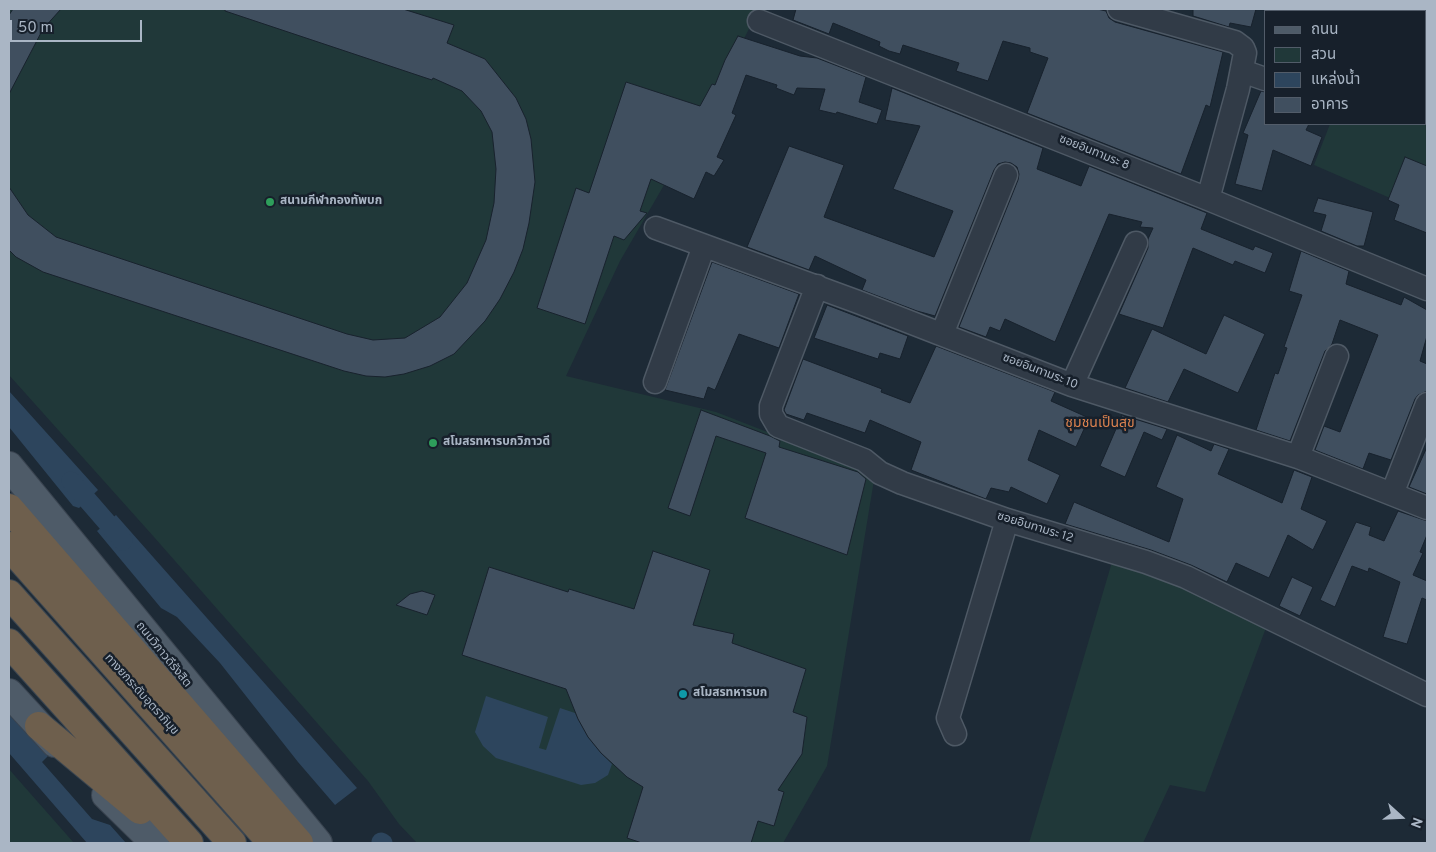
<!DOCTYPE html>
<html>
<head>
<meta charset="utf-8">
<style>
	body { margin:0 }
	#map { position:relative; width:1436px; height:852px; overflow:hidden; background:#1d2a36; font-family:Overpass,"Noto Sans Thai",sans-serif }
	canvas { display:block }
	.frame { position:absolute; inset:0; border:10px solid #aab6c5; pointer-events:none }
	.legend { position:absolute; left:1264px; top:10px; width:162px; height:115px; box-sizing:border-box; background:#17202b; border:1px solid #525c69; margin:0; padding:6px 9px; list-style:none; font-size:15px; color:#aab6c5 }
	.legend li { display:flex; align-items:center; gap:10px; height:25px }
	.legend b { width:25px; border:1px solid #525c69 }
	.north { position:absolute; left:1376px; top:792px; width:50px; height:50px; -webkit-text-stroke:4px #17202b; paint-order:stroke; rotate:110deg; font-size:14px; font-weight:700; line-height:20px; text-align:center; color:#aab6c5 }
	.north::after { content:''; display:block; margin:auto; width:18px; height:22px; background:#aab6c5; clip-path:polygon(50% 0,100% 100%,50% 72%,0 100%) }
	.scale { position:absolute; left:10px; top:20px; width:132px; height:22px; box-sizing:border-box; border:2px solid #aab6c5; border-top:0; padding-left:6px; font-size:15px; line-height:18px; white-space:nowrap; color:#aab6c5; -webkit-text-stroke:4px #17202b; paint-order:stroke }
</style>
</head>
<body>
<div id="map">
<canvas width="1436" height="852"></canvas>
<div class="frame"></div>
<ul class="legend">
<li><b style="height:6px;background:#4e5b68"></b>ถนน</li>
<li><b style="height:14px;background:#203839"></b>สวน</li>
<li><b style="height:14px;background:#2d455d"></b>แหล่งน้ำ</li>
<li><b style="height:14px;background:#404f5f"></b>อาคาร</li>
</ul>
<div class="north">N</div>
<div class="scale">50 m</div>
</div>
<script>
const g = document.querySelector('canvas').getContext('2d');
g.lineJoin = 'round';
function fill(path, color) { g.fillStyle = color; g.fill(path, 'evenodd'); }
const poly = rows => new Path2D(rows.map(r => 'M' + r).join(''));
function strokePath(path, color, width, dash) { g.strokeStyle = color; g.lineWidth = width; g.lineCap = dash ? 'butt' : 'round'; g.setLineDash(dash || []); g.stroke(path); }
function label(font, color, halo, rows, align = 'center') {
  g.font = font + ' Overpass,"Noto Sans Thai",sans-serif'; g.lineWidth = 5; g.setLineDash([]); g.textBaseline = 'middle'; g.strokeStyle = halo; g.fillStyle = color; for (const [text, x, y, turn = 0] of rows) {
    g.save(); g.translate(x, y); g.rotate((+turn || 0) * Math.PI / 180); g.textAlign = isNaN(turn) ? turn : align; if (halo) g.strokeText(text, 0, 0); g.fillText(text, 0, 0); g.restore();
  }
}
fill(poly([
	[9,9,759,9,711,104,620,261,566,376,716,412,875,474,827,766,783,843,417,843,399,824,368,781,154,537,9,375],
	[1280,9,1427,9,1427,214,1314,165,1330,124,1425,124,1425,11,1280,11],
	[1112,562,1201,593,1267,625,1205,792,1170,785,1143,843,1029,843],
	[9,769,15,776,74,843,9,843]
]), '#203839');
fill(poly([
	[9,391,98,490,79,508,73,506,9,427],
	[116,515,357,788,335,805,298,762,220,663,177,617,161,608,97,531],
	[486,696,548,717,539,748,546,750,560,708,575,713,588,737,601,753,612,764,608,775,595,783,581,785,496,758,483,746,475,732],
	[9,711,48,756,42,762,92,819,110,825,126,843,87,843,9,753]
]), '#2d455d');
strokePath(poly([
	[71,481,123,541],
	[381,842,383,843]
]), '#2d455d', 19);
const building = poly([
	[13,9,61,9,43,29,9,94,9,15,13,9],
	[225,9,403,9,454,25,447,43,485,59,516,98,526,119,531,139,535,182,529,223,523,249,514,272,500,299,485,321,454,354,430,366,404,374,385,377,366,376,344,371,43,272,16,257,9,250,9,187,28,215,56,237,347,334,373,340,405,338,440,317,467,283,486,240,494,203,496,169,492,132,481,111,462,91,433,78,432,80,225,11,225,9],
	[796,9,1097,9,1106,11,1109,18,1115,22,1223,52,1210,107,1206,105,1181,174,1027,113,1048,58,1030,52,1030,48,1003,41,988,81,956,71,959,63,903,45,900,54,889,51,879,46,880,42,833,23,829,34,793,20,796,9],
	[1193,9,1256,9,1251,27,1230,23,1229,27,1193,16,1193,9],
	[738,36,800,56,817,58,866,77,859,102,882,110,877,124,837,112,836,114,819,110,825,89,797,88,794,95,776,88,777,85,746,75,732,113,736,115,717,157,724,160,714,176,706,172,694,199,651,179,640,211,647,213,624,240,614,236,585,324,537,308,576,188,589,193,626,82,700,106,712,84,715,85,725,60,738,36],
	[892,88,1043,148,1037,169,1081,186,1089,166,1207,213,1201,229,1253,250,1255,246,1273,253,1265,273,1235,261,1233,265,1193,248,1163,328,1119,314,1148,248,1148,239,1153,228,1140,227,1142,222,1109,214,1055,342,1005,319,1000,331,990,327,986,337,959,327,1018,180,1019,174,1017,167,1011,163,1005,162,998,164,994,170,935,316,917,311,862,290,866,280,815,256,809,270,747,247,789,146,844,165,824,217,934,257,953,211,893,189,920,126,885,120,892,88],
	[1261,91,1265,92,1265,124,1309,124,1306,130,1322,137,1311,166,1273,150,1262,191,1235,184,1248,135,1243,133,1261,91],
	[1405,157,1427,166,1427,233,1394,220,1399,205,1388,200,1405,157],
	[1318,198,1373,212,1364,246,1357,246,1321,231,1326,215,1313,212,1318,198],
	[1301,251,1349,271,1346,284,1401,305,1404,297,1427,310,1427,336,1420,361,1427,364,1427,391,1418,395,1415,399,1391,460,1369,453,1363,469,1315,450,1324,426,1340,432,1378,335,1340,320,1332,344,1325,351,1290,441,1256,430,1275,373,1278,374,1287,348,1284,347,1302,295,1289,291,1301,251],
	[712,262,799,294,779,348,739,334,715,390,708,387,704,399,665,390,712,262],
	[827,305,908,336,900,359,880,353,878,359,814,338,827,305],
	[1224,315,1265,334,1238,393,1184,369,1168,402,1125,388,1152,329,1206,354,1224,315],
	[936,346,1055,392,1051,401,1089,418,1076,447,1039,430,1028,460,1060,475,1047,504,1011,487,1009,492,991,488,986,499,911,470,921,442,870,420,865,433,807,413,804,420,786,414,784,410,803,359,882,389,881,392,910,403,936,346],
	[701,410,770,436,780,441,779,447,858,472,866,479,847,555,745,518,766,453,716,436,690,516,668,508,701,410],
	[1122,415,1167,429,1162,440,1144,432,1125,477,1100,466,1122,415],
	[1177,435,1211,451,1214,444,1229,449,1218,474,1282,503,1294,470,1312,477,1301,509,1327,521,1313,550,1288,535,1269,578,1236,563,1227,582,1191,565,1151,550,1065,524,1074,502,1169,542,1183,499,1156,487,1177,435],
	[1427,447,1427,494,1409,487,1427,447],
	[1398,511,1427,521,1427,535,1420,552,1423,553,1413,575,1427,581,1427,600,1422,598,1407,644,1383,637,1400,582,1369,568,1368,572,1352,566,1335,607,1320,600,1356,522,1371,527,1369,535,1384,541,1398,511],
	[653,551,710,570,693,625,734,634,732,643,806,669,793,712,807,717,802,754,778,790,784,792,774,826,758,821,751,843,642,843,627,838,643,787,627,777,601,753,588,737,578,719,566,689,462,655,489,567,568,592,569,589,634,609,653,551],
	[1292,577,1313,587,1300,616,1279,606,1292,577],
	[422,591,435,595,427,615,396,605,410,594,422,591]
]);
fill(building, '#404f5f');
strokePath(building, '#18222d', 1);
const minor = poly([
	[1119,9,1235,42,1243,48,1245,53,1238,89,1208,199],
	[1382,11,1383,9],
	[759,21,1208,199,1427,289],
	[1242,71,1265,79],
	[1425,81,1427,82],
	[656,228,858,302,1072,385,1298,457,1427,508],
	[817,286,771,406,771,414,778,426,864,460,880,473,902,483,1007,520,1146,562,1186,577,1427,695],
	[942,334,1006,175],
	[655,382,704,246],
	[1072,385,1136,243],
	[1298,457,1337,356],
	[1392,494,1427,404],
	[955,734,948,718,1007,520]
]);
const major = poly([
	[9,466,318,843],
	[9,693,55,743],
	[106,795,155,843]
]);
const highway = poly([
	[9,508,299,843],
	[9,546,272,843],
	[9,594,232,843],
	[9,643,189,843],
	[39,726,140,810]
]);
strokePath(minor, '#4e5965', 25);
strokePath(major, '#3a4450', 30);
strokePath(highway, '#3b4651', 30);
strokePath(minor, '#313b47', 22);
strokePath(major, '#4e5b68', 28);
strokePath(highway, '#6e5f4d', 28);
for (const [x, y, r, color] of [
	[270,202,5,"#2e9e5b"],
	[433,443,5,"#2e9e5b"],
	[683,694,5,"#0f9aa8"]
]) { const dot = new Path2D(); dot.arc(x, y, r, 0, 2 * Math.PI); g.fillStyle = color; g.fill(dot); strokePath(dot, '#17202b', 2); }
label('12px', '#aab6c5', '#17202b', [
	["ซอยอินทามระ 8",1094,153,22],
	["ซอยอินทามระ 10",1040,372,21],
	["ซอยอินทามระ 12",1035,528,17],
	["ถนนวิภาวดีรังสิต",163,655,51],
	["ทางยกระดับอุตราภิมุข",141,695,48]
]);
label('bold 12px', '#aab6c5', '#17202b', [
	["สนามกีฬากองทัพบก",280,202],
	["สโมสรทหารบกวิภาวดี",443,443],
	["สโมสรทหารบก",693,694]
], 'left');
label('14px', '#db824f', '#17202b', [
	["ชุมชนเป็นสุข",1100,424]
]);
</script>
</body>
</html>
